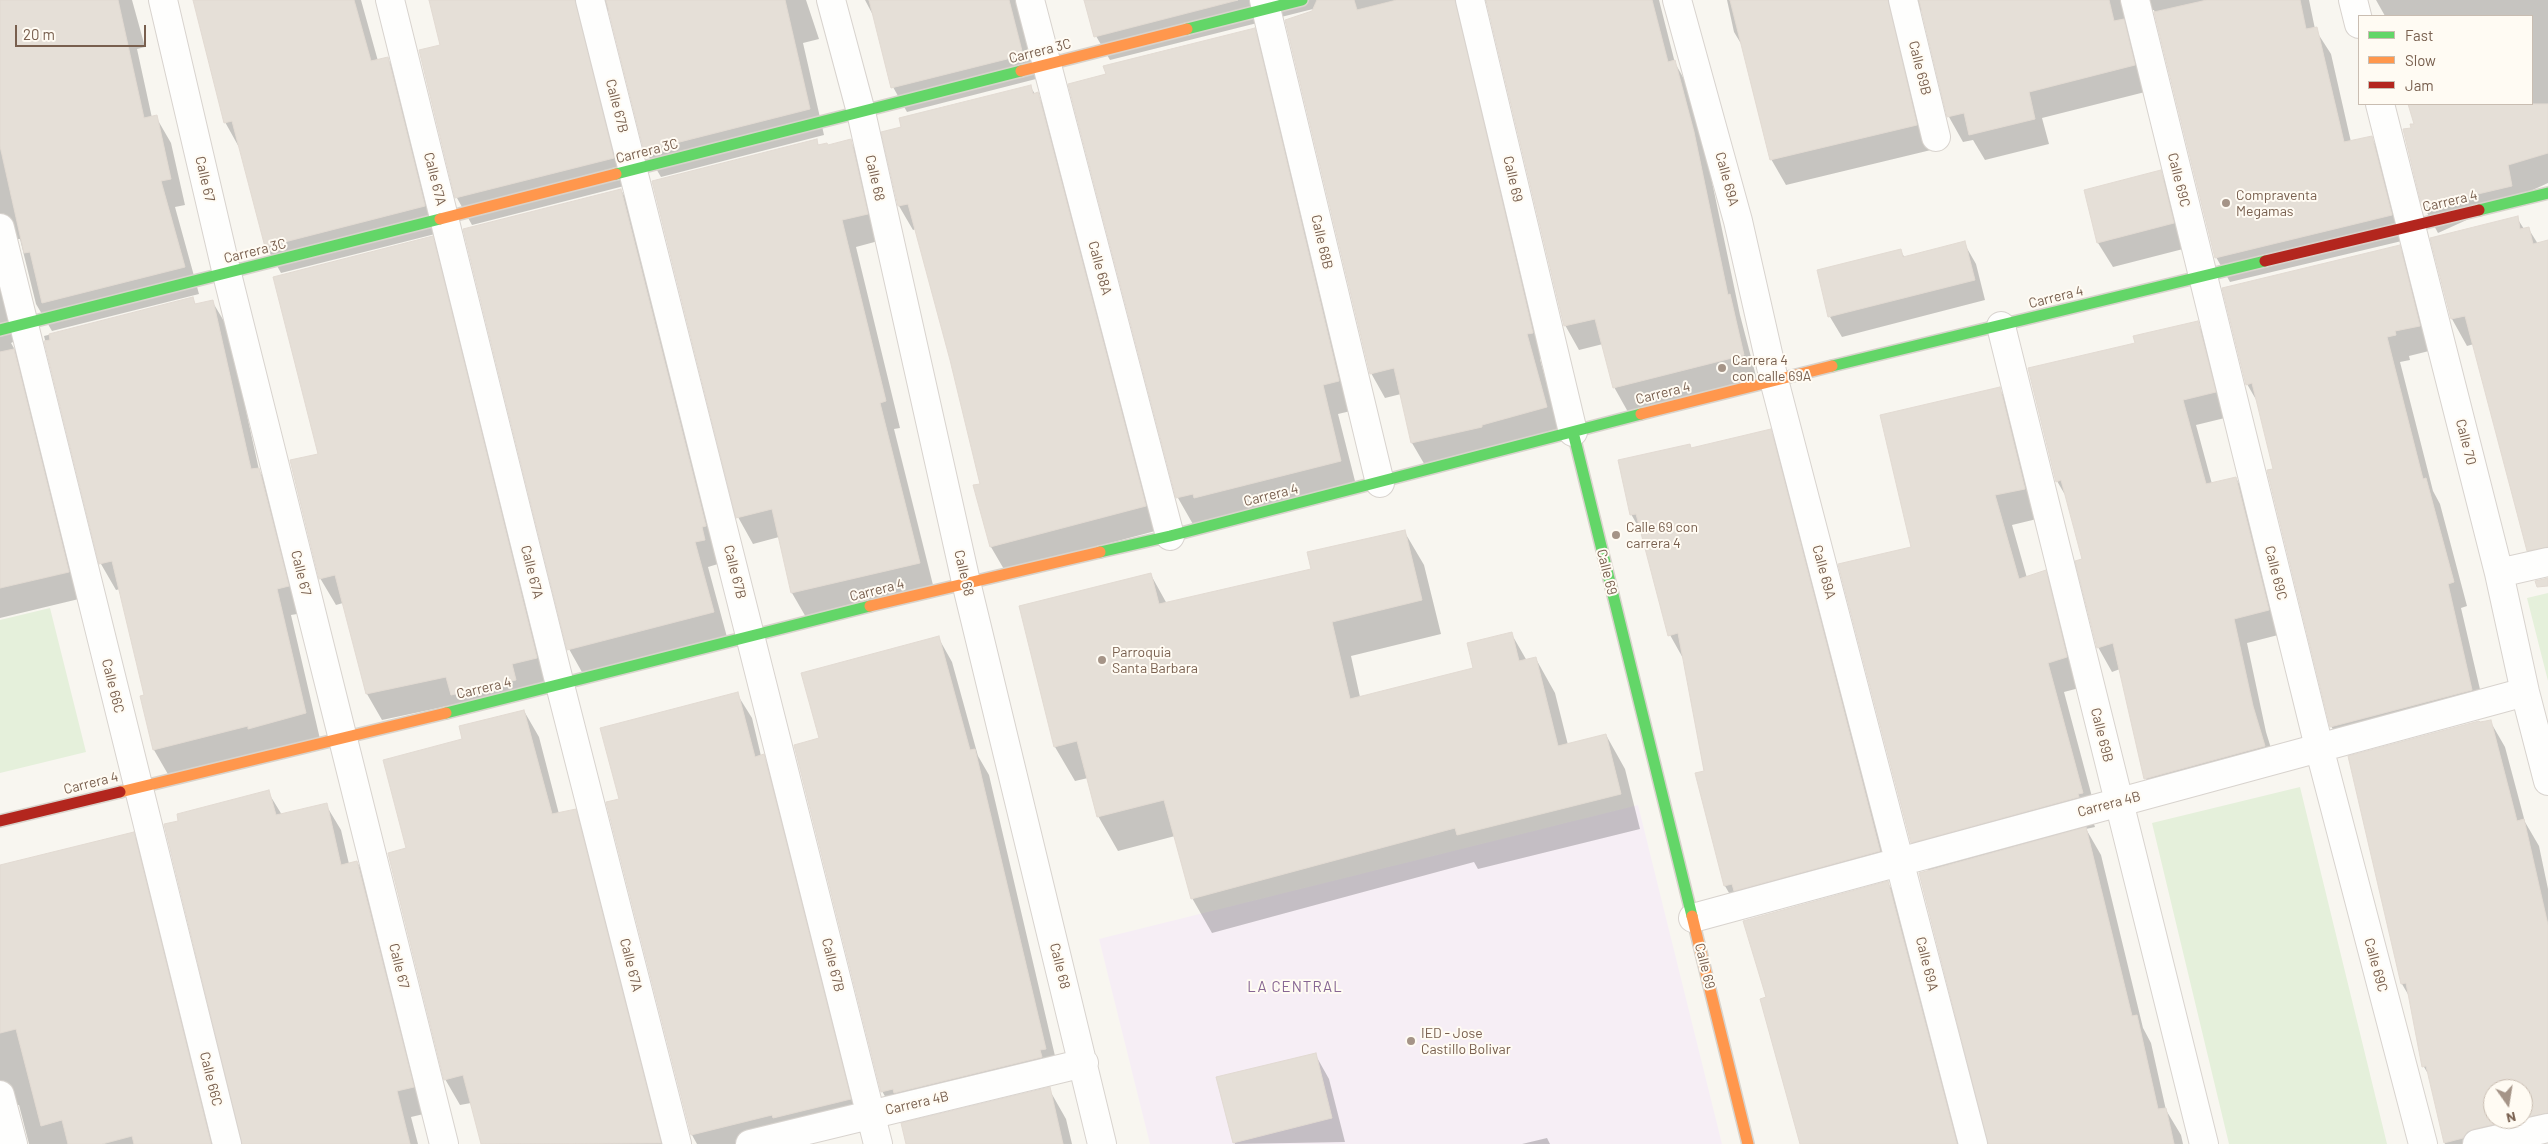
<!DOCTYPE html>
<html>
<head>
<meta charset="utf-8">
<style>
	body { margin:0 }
	#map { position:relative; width:2548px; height:1144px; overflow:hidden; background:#f8f6f0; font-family:Barlow,sans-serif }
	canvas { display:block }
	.legend { position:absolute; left:2358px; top:15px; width:175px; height:90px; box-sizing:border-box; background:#fffbf3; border:1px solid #c9bdb1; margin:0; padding:6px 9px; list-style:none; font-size:15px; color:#785f4e }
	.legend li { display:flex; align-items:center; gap:10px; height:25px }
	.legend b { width:25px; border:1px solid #c9bdb1 }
	.north { position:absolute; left:2483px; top:1079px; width:50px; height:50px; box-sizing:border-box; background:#fffbf3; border:1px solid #c9bdb1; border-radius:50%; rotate:167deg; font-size:14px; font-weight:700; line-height:20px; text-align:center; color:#785f4e }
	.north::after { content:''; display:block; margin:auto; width:18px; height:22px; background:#a59487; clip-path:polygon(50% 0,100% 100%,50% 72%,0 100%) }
	.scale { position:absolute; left:15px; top:25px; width:131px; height:22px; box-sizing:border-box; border:2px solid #785f4e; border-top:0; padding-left:6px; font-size:15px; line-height:18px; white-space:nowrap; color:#785f4e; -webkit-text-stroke:4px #fffbf3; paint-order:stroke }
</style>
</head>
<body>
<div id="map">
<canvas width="2548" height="1144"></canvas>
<ul class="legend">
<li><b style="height:6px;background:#63d668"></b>Fast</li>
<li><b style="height:6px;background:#ff974d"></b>Slow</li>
<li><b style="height:6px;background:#b3261e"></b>Jam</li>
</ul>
<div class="north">N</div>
<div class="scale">20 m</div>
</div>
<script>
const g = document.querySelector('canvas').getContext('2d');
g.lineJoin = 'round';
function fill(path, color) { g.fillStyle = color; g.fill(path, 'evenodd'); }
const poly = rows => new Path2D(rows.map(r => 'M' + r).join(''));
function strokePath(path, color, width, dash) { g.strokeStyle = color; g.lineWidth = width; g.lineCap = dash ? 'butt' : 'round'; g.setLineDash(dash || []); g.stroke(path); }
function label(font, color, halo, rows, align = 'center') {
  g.font = font + ' Barlow,sans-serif'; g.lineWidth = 4; g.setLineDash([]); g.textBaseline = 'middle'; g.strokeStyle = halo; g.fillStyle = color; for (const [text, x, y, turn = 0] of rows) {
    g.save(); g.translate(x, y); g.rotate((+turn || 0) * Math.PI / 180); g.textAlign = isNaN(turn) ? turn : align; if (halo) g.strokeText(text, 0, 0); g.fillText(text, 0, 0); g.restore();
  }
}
fill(poly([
	[1638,805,1722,1144,1150,1144,1099,939]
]), '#f6eef5');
fill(poly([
	[2548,593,2548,681,2527,598],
	[50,608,86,752,0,773,0,620],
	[2300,787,2387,1144,2229,1144,2152,823]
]), '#e5f0db');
fill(poly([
	[0,0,132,0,145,47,137,49,152,118,156,117,171,143,185,205,175,207,199,294,52,331,36,304,20,239,11,239,0,251],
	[194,0,361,0,378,61,388,59,403,85,439,233,281,273,266,246,240,149,225,122],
	[431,0,806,0,819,39,803,43,824,135,661,177,645,150,610,11,601,11,628,185,472,225,457,198,420,51,442,46],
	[865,0,1021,0,1029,32,1024,33,1036,79,907,112,893,87,875,19],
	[1085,0,1463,0,1546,357,1540,359,1560,432,1426,467,1412,443,1401,394,1385,398,1371,373,1313,9,1110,60,1096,36],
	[1485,0,1659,0,1675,63,1688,86,1707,158,1740,315,1757,380,1628,412,1614,387,1603,344,1579,350,1565,325,1489,8],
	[1727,0,2309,0,2315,29,2331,54,2351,142,2371,137,2386,163,2406,240,2230,282,2216,257,2154,10,2146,10,2149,91,2042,118,2049,144,1985,160,1973,140,1963,142,1949,117,1923,10,1915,10,1902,30,1931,150,1786,185,1771,159,1743,47,1734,32],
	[2376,0,2548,0,2548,183,2438,233,2424,207,2404,130,2412,129,2415,125,2410,104,2532,104,2532,16,2385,16],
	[1254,30,1270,58,1355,410,1338,414,1357,489,1194,526,1178,498,1070,85],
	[1030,86,1035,94,1037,94,1051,118,1159,530,1005,571,991,547,975,486,981,484,951,360,916,229,913,230,899,206,883,133],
	[816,141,819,146,828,146,850,141,866,167,882,240,856,247,900,428,894,429,934,589,807,619,792,593,779,537,753,544,738,517],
	[2160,172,2174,196,2187,248,2113,267,2098,243],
	[621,190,635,215,718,564,708,567,727,637,583,674,569,649],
	[2517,218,2524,229,2528,228,2538,244,2548,242,2548,576,2544,577,2528,550,2474,344,2467,346,2452,319,2432,238],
	[432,238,447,264,551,684,382,720,367,694,343,603,336,605,320,578,320,455],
	[1964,243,1976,264,1985,300,1842,337,1830,317,1900,250,1905,258],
	[2399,246,2413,271,2433,350,2409,356,2410,360,2400,362,2433,491,2440,504,2467,606,2461,608,2486,715,2345,751,2331,726,2275,470,2258,403,2247,384],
	[0,262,19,339,11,343,27,371,83,598,0,618],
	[192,299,196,305,212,301,228,328,259,470,274,495,303,613,291,615,320,739,169,776,154,750,145,696,120,589,116,590,101,564,44,336],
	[2197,323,2212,347,2229,417,2196,425,2212,484,2236,478,2250,503,2282,634,2247,643,2266,732,2278,771,2160,803,2146,779,2120,669,2112,672,2098,647,2083,560,2068,500,2057,481,2137,344],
	[1999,388,2017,418,2041,518,2012,525,2027,578,2045,572,2062,602,2083,687,2064,692,2099,823,2094,824,2095,827,2086,829,2101,855,2143,1028,2151,1043,2166,1110,2181,1135,2183,1144,1989,1144,1929,871,1912,842,1912,548],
	[1770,431,1784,455,1894,875,1739,910,1725,886,1684,660,1670,635,1643,535,1631,514,1691,449],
	[1404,531,1424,565,1441,634,1351,656,1360,697,1474,669,1511,633,1527,661,1536,659,1555,693,1568,745,1606,735,1625,769,1640,829,1478,869,1474,862,1212,933,1192,898,1175,836,1118,851,1098,816,1088,778,1075,781,1055,747,1151,575,1167,604,1313,570],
	[938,637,952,662,978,756,989,775,1059,1073,896,1116,882,1091,820,739],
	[737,694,752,718,761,756,763,756,777,780,864,1124,766,1144,697,1144,692,1135,620,800],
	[524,711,539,737,559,814,575,810,590,836,668,1144,483,1144,471,1103,460,1105,445,1079,407,849,464,740],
	[2490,721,2505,747,2525,822,2539,846,2548,889,2548,1141,2535,1144,2445,1144,2430,1077,2424,1067,2409,996,2402,984,2480,724],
	[2493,1089,2523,1089,2523,1119,2493,1119],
	[268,792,282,815,326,805,341,830,349,864,357,862,372,888,428,1113,411,1117,418,1144,243,1144,180,821],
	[133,833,148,859,218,1144,29,1144,19,1105,12,1105,0,1116,0,867],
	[1888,883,1903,908,1964,1144,1801,1144,1767,998],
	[1315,1054,1329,1079,1345,1142,1235,1144,1234,1142],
	[1049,1089,1066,1119,1072,1144,907,1144],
	[1547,1138,1550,1144,1522,1144]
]), '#0003');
const building = poly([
	[0,0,118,0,144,118,157,115,171,179,161,181,185,267,42,303,30,252,24,253,0,146,0,0],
	[193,0,354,0,371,61,388,57,425,206,265,247,232,121,224,123,193,0],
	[429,0,575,0,614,158,455,198,419,50,440,45,429,0],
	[606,0,785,0,810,109,644,151,606,0],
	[869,0,1009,0,1023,55,891,88,869,0],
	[1084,0,1238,0,1094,37,1084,0],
	[1317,0,1354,0,1357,10,1397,0,1455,0,1533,333,1527,334,1547,407,1482,425,1482,427,1411,443,1394,368,1370,374,1285,20,1312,11,1317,0],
	[1486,0,1652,0,1668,62,1675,60,1694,132,1728,295,1730,294,1744,355,1613,388,1595,319,1564,326,1486,0],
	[1730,0,1888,0,1917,125,1770,160,1730,0],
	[1919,0,2109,0,2114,21,2124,19,2135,65,2029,92,2035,119,1969,135,1964,113,1947,117,1919,0],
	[2207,0,2300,0,2306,29,2317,27,2344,142,2372,136,2392,215,2215,258,2154,12,2207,0],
	[1255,28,1339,381,1323,385,1341,461,1194,498,1193,494,1176,498,1068,84,1106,74,1103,66,1255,28],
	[1031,85,1033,94,1038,92,1146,506,990,547,973,485,980,484,950,360,908,204,898,206,881,132,901,127,899,118,1031,85],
	[2408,104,2548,104,2548,153,2508,165,2512,186,2422,207,2403,129,2411,128,2410,124,2414,124,2408,104],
	[817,139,818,145,827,143,828,145,851,139,868,214,842,220,886,401,880,403,920,563,791,593,772,509,736,518,652,181,817,139],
	[2161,170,2174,223,2097,243,2084,190,2161,170],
	[621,189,706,526,702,527,705,540,695,542,714,612,567,650,463,229,621,189],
	[2518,216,2520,229,2529,227,2533,244,2548,240,2548,547,2527,551,2465,316,2451,319,2430,238,2518,216],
	[433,236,537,658,512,664,516,680,451,695,446,677,366,694,335,575,319,579,290,460,318,454,273,277,433,236],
	[1965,241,1975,280,1828,317,1817,270,1901,249,1903,257,1965,241],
	[2400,245,2420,326,2395,331,2396,335,2387,337,2423,479,2426,478,2454,582,2448,584,2472,690,2330,727,2267,470,2273,469,2252,383,2246,385,2222,288,2400,245],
	[193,297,195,304,213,300,251,469,259,468,289,586,277,589,306,713,248,729,248,726,153,750,140,696,144,695,112,561,99,564,44,341,50,340,49,334,193,297],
	[2198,321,2216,392,2183,400,2206,484,2236,477,2269,610,2234,619,2253,706,2265,746,2144,779,2113,643,2097,648,2075,561,2082,559,2061,480,2056,482,2028,368,2135,343,2133,336,2198,321],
	[14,349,69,572,0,588,0,352,14,349],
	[2000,387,2025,489,1995,495,2019,579,2046,570,2067,657,2048,663,2083,793,2078,794,2079,797,1911,843,1838,564,1911,547,1880,415,2000,387],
	[1771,429,1880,851,1734,891,1732,884,1724,886,1695,773,1704,771,1678,633,1668,636,1636,514,1630,515,1618,460,1690,444,1691,448,1771,429],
	[1405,530,1422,600,1332,622,1350,699,1473,668,1467,643,1512,632,1519,661,1536,657,1558,746,1606,734,1621,794,1457,835,1455,828,1191,899,1164,800,1097,817,1077,741,1054,747,1019,606,1151,573,1159,604,1311,569,1307,552,1405,530],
	[2548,578,2548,586,2537,587,2535,581,2548,578],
	[939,636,970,750,975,749,1046,1049,1040,1050,1042,1057,894,1093,893,1089,881,1092,794,745,819,738,801,673,939,636],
	[738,692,755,757,764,754,851,1099,773,1118,772,1115,691,1135,606,802,619,799,600,728,738,692],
	[524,710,552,814,576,809,661,1143,481,1144,463,1075,444,1080,388,853,406,848,383,760,462,739,459,726,524,710],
	[2491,720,2517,821,2524,819,2548,925,2548,1113,2523,1118,2523,1089,2493,1089,2493,1119,2517,1119,2474,1129,2467,1132,2463,1138,2444,1143,2426,1066,2422,1067,2406,983,2401,984,2348,756,2479,721,2480,722,2491,720],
	[269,790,276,815,327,803,341,865,357,861,414,1087,397,1091,410,1144,242,1144,164,824,178,821,177,814,269,790],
	[2086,827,2132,1016,2137,1015,2158,1109,2166,1108,2174,1144,1988,1144,1919,873,2086,827],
	[134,832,211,1144,134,1144,132,1136,102,1144,68,1144,62,1120,41,1126,16,1029,0,1033,0,865,134,832],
	[1888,881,1957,1144,1800,1144,1760,999,1766,997,1743,921,1888,881],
	[1316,1053,1332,1118,1233,1143,1216,1077,1316,1053],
	[1050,1087,1063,1144,906,1144,901,1123,1050,1087]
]);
fill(building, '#e5dfd7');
strokePath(building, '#e2dad2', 1);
const street = poly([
	[163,0,227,274,444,1144],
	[390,0,560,685,677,1144],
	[590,0,878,1144],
	[831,0,861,112,966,582,1102,1144],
	[1030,0,1170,536],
	[1264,0,1380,483],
	[1470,0,1573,432],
	[1677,0,1738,221,1774,380,1973,1144],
	[1903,0,1936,137],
	[2135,0,2319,747,2423,1144],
	[2353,0,2359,24],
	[2380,104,2499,573,2525,692,2548,781],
	[0,228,227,1144],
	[2001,326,2204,1144],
	[2499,573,2548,562],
	[1693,918,2525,692],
	[0,1095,13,1144],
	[750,1144,1084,1063],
	[2477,1144,2548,1128]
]);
const fast = poly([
	[1187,29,1302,0],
	[616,174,1021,71],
	[2479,210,2548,193],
	[0,330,440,219],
	[1832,366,2265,261],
	[1573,432,1692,916],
	[1100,552,1170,536,1641,414],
	[446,713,870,606]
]);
const slow = poly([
	[1021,71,1187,29],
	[440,219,616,174],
	[1641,414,1832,366],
	[870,606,1100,552],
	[120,792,446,713],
	[1692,916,1748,1144]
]);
const jam = poly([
	[2265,261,2479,210],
	[0,821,120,792]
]);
strokePath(street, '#d8d3ce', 30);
strokePath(fast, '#d8d3cc', 14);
strokePath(slow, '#d8d3cc', 14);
strokePath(jam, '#d8d3cc', 14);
strokePath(street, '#fefefd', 28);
strokePath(fast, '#63d668', 11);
strokePath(slow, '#ff974d', 11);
strokePath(jam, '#b3261e', 11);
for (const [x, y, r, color] of [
	[2226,203,5,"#a59487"],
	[1722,368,5,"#a59487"],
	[1616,535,5,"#a59487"],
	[1102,660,5,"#a59487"],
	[1411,1041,5,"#a59487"]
]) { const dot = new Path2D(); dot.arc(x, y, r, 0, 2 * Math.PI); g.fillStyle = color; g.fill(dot); strokePath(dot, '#fffbf3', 2); }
label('14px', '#785f4e', '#fffbf3', [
	["Carrera 3C",1040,51,-14],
	["Calle 69B",1920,68,76],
	["Calle 67B",617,106,76],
	["Carrera 3C",647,151,-14],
	["Calle 68",875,178,77],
	["Calle 67",205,179,77],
	["Calle 67A",435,179,76],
	["Calle 69",1513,179,77],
	["Calle 69A",1727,179,75],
	["Calle 69C",2179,180,76],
	["Carrera 4",2450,201,-13],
	["Calle 68B",1322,242,77],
	["Carrera 3C",255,251,-14],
	["Calle 68A",1100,268,75],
	["Carrera 4",2056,297,-14],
	["Carrera 4",1663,393,-14],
	["Calle 70",2466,442,76],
	["Carrera 4",1271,495,-14],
	["Calle 67A",532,572,76],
	["Calle 67B",735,572,76],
	["Calle 69",1607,572,76],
	["Calle 69A",1824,572,75],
	["Calle 67",301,573,76],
	["Calle 68",964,573,77],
	["Calle 69C",2276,573,76],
	["Carrera 4",877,590,-14],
	["Calle 66C",113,686,76],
	["Carrera 4",484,688,-13],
	["Calle 69B",2102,735,76],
	["Carrera 4",91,783,-14],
	["Carrera 4B",2109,804,-15],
	["Calle 69A",1927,964,76],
	["Calle 67A",631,965,76],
	["Calle 67B",833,965,76],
	["Calle 69C",2376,965,75],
	["Calle 67",399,966,76],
	["Calle 68",1060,966,76],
	["Calle 69",1705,966,76],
	["Calle 66C",211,1079,76],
	["Carrera 4B",917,1103,-13]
]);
label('14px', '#785f4e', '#fffbf3', [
	["Compraventa",2236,195],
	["Megamas",2236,211],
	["Carrera 4",1732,360],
	["con calle 69A",1732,376],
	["Calle 69 con",1626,527],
	["carrera 4",1626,543],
	["Parroquia",1112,652],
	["Santa Barbara",1112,668],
	["IED - Jose",1421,1033],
	["Castillo Bolivar",1421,1049]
], 'left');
g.letterSpacing = '1px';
label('15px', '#876693', '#fffbf3', [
	["LA CENTRAL",1295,987]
]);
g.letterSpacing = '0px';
</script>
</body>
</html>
